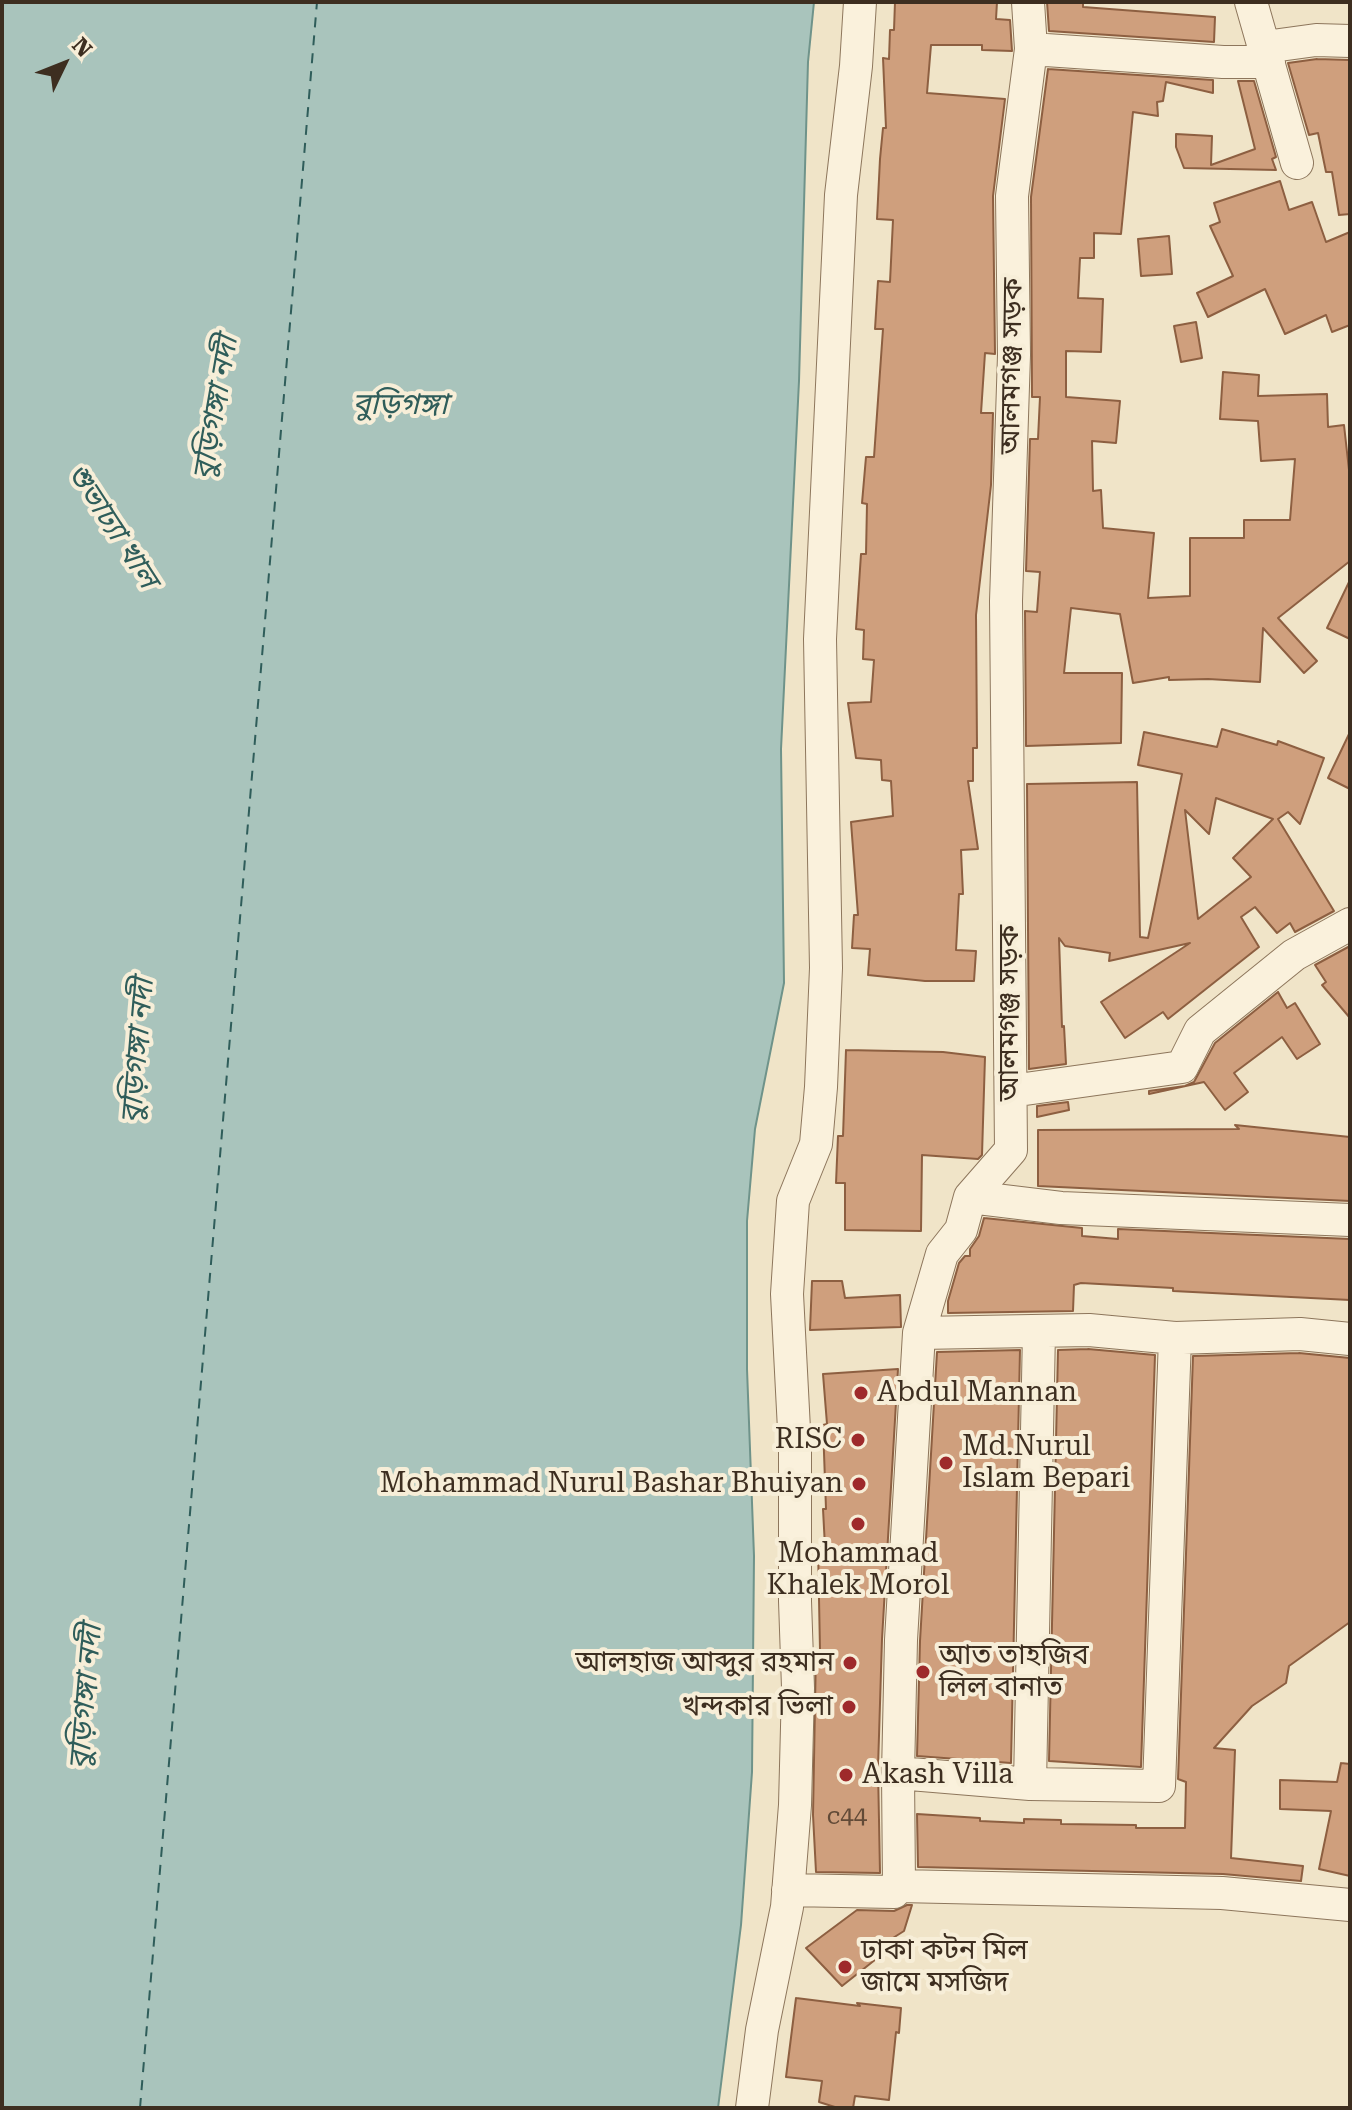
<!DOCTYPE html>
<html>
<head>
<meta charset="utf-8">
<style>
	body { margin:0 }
	#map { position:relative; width:1352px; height:2110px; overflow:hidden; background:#f0e4c8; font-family:"Roboto Serif",serif }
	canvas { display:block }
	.frame { position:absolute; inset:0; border:4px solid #3d2e20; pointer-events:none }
	.north { position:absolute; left:24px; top:24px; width:80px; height:80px; -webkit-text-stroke:6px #f7eed8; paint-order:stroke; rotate:47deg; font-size:22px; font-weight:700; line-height:32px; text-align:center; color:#3d2e20 }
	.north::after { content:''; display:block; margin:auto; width:28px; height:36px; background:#3d2e20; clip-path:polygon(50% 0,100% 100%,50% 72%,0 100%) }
</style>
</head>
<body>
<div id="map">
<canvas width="1352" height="2110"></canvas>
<div class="frame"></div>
<div class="north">N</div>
</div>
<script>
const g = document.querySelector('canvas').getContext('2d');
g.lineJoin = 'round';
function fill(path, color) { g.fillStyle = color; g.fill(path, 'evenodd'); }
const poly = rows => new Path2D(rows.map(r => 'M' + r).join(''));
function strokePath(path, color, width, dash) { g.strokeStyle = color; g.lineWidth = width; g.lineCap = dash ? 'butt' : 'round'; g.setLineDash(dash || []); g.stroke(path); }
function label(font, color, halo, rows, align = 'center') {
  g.font = font + ' "Roboto Serif","Noto Sans Bengali",serif'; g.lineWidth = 8; g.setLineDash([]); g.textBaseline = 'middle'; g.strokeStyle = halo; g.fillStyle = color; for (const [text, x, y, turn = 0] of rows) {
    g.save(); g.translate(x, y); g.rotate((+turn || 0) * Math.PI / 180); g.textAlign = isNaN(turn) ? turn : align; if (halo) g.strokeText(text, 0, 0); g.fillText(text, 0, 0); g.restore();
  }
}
const water = poly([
	[2,2,814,2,808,62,799,381,781,749,784,983,755,1129,747,1221,747,1369,754,1556,752,1772,741,1925,718,2108,2,2108,2,2]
]);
fill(water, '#a9c4bc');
strokePath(water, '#6f938a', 2);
strokePath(poly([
	[140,2108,317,2]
]), '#2f5d5a', 2, [10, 8]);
const building = poly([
	[895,2,997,2,996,19,1010,20,1012,51,982,50,982,45,931,45,927,93,1005,99,993,196,995,354,985,353,981,413,993,413,991,485,976,615,977,748,973,748,973,781,968,781,978,849,961,850,963,894,959,894,956,950,976,951,974,981,925,981,868,975,870,949,852,948,854,915,858,915,851,822,893,816,891,781,882,780,881,760,856,758,848,703,871,702,874,660,863,659,864,630,856,629,861,554,866,554,867,504,862,503,866,457,874,457,883,329,875,329,878,281,890,282,893,220,877,219,880,159,883,128,886,128,883,58,889,59,890,30,894,30,895,2],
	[1047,2,1083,2,1083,7,1215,17,1214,42,1049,31,1047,2],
	[1317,59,1350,60,1350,214,1339,215,1332,172,1326,172,1318,133,1309,135,1288,63,1317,59],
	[1048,69,1213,80,1213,93,1166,82,1163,101,1157,102,1158,116,1133,112,1121,234,1094,233,1094,258,1080,258,1078,298,1103,299,1101,352,1066,351,1066,397,1120,401,1116,443,1092,441,1093,491,1101,490,1103,528,1154,533,1148,598,1190,596,1190,538,1244,538,1244,520,1290,520,1295,459,1261,461,1258,421,1220,419,1223,372,1259,375,1258,396,1327,394,1328,427,1344,425,1350,479,1350,561,1278,618,1317,661,1304,673,1263,628,1260,682,1208,679,1169,680,1169,677,1133,683,1120,614,1071,608,1064,673,1122,673,1121,743,1026,746,1025,611,1037,612,1040,572,1026,571,1030,439,1038,439,1040,397,1032,397,1031,197,1048,69],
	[1238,81,1254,81,1276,157,1272,159,1276,170,1184,168,1176,147,1176,134,1212,136,1211,165,1255,149,1238,81],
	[1280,181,1289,210,1312,202,1326,242,1350,232,1350,325,1332,332,1326,315,1285,334,1265,289,1208,317,1197,293,1233,276,1210,226,1220,222,1214,203,1280,181],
	[1169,236,1172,274,1141,276,1138,239,1169,236],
	[1196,322,1202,358,1181,362,1174,326,1196,322],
	[1350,580,1350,639,1327,628,1350,580],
	[1222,729,1277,745,1278,741,1324,758,1300,824,1288,812,1278,819,1334,911,1295,932,1290,923,1277,933,1255,907,1241,917,1259,947,1168,1019,1163,1012,1125,1038,1101,1002,1190,943,1109,961,1110,953,1065,946,1059,938,1062,1027,1064,1026,1066,1064,1029,1069,1027,784,1137,782,1140,937,1148,938,1182,774,1138,765,1144,732,1217,747,1222,729],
	[1216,798,1273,819,1233,858,1251,877,1198,919,1185,810,1209,834,1216,798],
	[1350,732,1350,789,1328,778,1350,732],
	[1350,946,1350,1018,1322,985,1326,982,1315,965,1350,946],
	[1278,992,1287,1008,1295,1003,1320,1044,1297,1059,1282,1037,1234,1073,1248,1092,1225,1110,1204,1082,1149,1094,1149,1091,1185,1086,1194,1082,1215,1043,1278,992],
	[846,1050,943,1052,985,1057,982,1155,978,1159,922,1155,921,1231,845,1230,845,1183,836,1183,838,1136,843,1136,846,1050],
	[1068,1102,1069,1110,1037,1117,1037,1106,1068,1102],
	[1235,1125,1350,1137,1350,1201,1038,1186,1038,1130,1239,1129,1235,1125],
	[984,1218,1082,1228,1082,1236,1118,1239,1118,1229,1350,1239,1350,1300,1173,1291,1173,1288,1081,1283,1074,1285,1073,1311,948,1313,948,1301,959,1263,965,1256,970,1256,970,1249,979,1236,984,1218],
	[812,1281,842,1281,845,1298,900,1295,901,1327,810,1330,812,1281],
	[1088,1349,1155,1355,1141,1767,1049,1761,1058,1350,1088,1349],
	[1020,1350,1011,1763,917,1756,920,1641,937,1352,1020,1350],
	[1299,1353,1350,1358,1350,1622,1289,1666,1286,1683,1252,1706,1214,1748,1235,1750,1231,1858,1303,1866,1301,1881,1223,1874,918,1867,917,1814,980,1818,980,1821,1024,1823,1024,1819,1061,1820,1061,1824,1136,1825,1136,1828,1185,1828,1186,1782,1178,1779,1193,1356,1299,1353],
	[898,1369,882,1639,878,1768,880,1873,816,1872,813,1815,816,1650,820,1650,818,1547,825,1547,823,1509,826,1509,823,1425,827,1424,823,1374,898,1369],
	[1341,1763,1350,1764,1350,1876,1319,1869,1331,1811,1280,1809,1280,1780,1337,1782,1341,1763],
	[907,1905,912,1905,904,1931,885,1943,890,1948,842,1986,806,1948,857,1910,894,1911,907,1905],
	[796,1998,860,2006,857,2003,901,2008,899,2033,896,2032,889,2100,855,2096,853,2108,838,2108,819,2102,822,2081,786,2077,796,1998]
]);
fill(building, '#cf9f7d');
strokePath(building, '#8d5f41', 2);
const minor = poly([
	[1251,2,1297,163],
	[1265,47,1316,40,1350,41],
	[1031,49,1223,62,1269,62],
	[1011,1091,1182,1067,1200,1031,1294,955,1350,924],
	[970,1197,1061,1208,1350,1220],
	[919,1333,1089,1330,1175,1338,1300,1334,1350,1339],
	[898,1773,1030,1784,1159,1786,1175,1338],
	[1030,1784,1039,1331],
	[899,1886,1222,1893,1350,1905],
	[788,1890,894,1892,899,1886,898,1773,901,1640,919,1333,942,1254,961,1230,970,1197,1011,1150,1006,601,1014,355,1012,196,1031,49,1028,2],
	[752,2108,762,2030,787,1907,795,1805,798,1688,795,1601,795,1449,787,1294,793,1201,816,1144,821,1087,826,968,820,639,841,195,856,66,860,2]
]);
strokePath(minor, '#8d765c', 34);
strokePath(minor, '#faf1dc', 32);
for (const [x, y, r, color] of [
	[861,1393,8,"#9e2a2b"],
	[858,1440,8,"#9e2a2b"],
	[946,1463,8,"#9e2a2b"],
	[859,1484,8,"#9e2a2b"],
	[858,1524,8,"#9e2a2b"],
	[850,1663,8,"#9e2a2b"],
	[923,1672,8,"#9e2a2b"],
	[849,1707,8,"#9e2a2b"],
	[846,1775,8,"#9e2a2b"],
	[845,1967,8,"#9e2a2b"]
]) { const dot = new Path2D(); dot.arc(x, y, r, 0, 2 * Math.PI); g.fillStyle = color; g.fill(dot); strokePath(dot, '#f7eed8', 3); }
label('24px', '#624a37', null, [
	["c44",847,1817]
]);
label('28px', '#3d2e20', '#f7eed8', [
	["আলমগঞ্জ সড়ক",1012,366,-89],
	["আলমগঞ্জ সড়ক",1010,1013,-90]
]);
label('28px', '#3d2e20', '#f7eed8', [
	["Abdul Mannan",877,1393],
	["RISC",842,1440,"right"],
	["Md.Nurul",962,1447],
	["Islam Bepari",962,1479],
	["Mohammad Nurul Bashar Bhuiyan",843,1484,"right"],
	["Mohammad",858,1554,"center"],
	["Khalek Morol",858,1586,"center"],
	["আত তাহজিব",939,1656],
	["লিল বানাত",939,1688],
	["আলহাজ আব্দুর রহমান",834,1663,"right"],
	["খন্দকার ভিলা",833,1707,"right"],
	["Akash Villa",862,1775],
	["ঢাকা কটন মিল",861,1951],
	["জামে মসজিদ",861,1983]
], 'left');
label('italic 30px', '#2f5d5a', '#f7eed8', [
	["বুড়িগঙ্গা",400,405],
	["বুড়িগঙ্গা নদী",216,408,-80],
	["শুভাঢ্যা খাল",112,526,57],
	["বুড়িগঙ্গা নদী",138,1051,-85],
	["বুড়িগঙ্গা নদী",86,1697,-85]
]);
</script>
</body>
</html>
